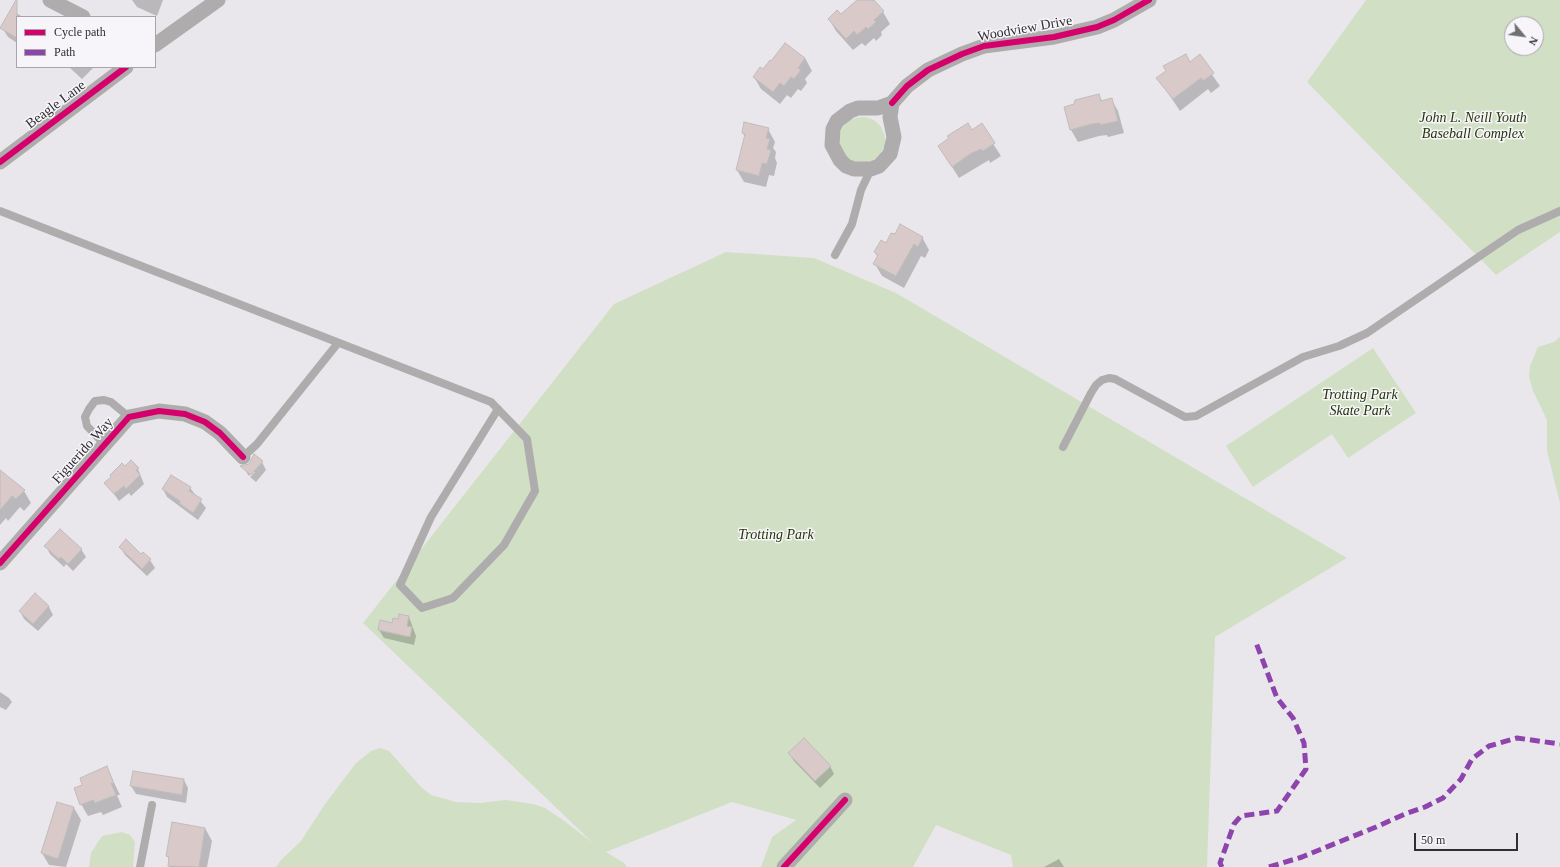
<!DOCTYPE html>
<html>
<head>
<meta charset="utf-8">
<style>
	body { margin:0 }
	#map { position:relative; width:1560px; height:867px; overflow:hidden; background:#eae7ec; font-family:"Times New Roman",serif }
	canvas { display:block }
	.legend { position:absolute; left:16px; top:16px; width:140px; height:52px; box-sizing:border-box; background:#f7f4fa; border:1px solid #a7a5a9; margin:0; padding:5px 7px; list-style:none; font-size:12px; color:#2f2e30 }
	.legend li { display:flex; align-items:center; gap:8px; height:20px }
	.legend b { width:20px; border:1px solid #a7a5a9 }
	.north { position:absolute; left:1504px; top:16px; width:40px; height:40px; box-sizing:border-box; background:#f7f4fa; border:1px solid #a7a5a9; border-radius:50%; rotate:119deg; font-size:11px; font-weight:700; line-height:16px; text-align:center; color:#2f2e30 }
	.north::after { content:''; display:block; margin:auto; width:14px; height:18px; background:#706f72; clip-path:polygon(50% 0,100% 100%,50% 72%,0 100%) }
	.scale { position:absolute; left:1414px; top:833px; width:104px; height:18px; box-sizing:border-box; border:2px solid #2f2e30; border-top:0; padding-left:5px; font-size:12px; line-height:14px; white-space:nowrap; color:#2f2e30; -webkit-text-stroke:3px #f7f4fa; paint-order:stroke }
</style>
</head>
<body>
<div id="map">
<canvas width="1560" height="867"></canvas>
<ul class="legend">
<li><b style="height:5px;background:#d6006c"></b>Cycle path</li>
<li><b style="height:5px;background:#8e44ad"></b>Path</li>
</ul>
<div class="north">N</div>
<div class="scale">50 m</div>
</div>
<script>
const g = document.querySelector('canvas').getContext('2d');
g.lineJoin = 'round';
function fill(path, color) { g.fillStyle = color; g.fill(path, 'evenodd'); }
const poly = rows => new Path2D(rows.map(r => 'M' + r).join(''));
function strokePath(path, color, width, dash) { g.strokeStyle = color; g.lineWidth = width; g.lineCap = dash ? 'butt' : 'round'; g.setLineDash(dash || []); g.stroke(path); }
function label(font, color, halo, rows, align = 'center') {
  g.font = font + ' "Times New Roman",serif'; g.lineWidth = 3; g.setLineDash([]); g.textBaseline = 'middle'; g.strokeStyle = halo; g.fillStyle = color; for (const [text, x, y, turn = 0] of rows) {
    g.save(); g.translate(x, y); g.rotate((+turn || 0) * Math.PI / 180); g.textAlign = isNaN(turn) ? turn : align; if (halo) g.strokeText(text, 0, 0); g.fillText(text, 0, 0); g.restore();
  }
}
fill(poly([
	[1366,0,1560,0,1560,232,1496,275,1307,82],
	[1512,24,1536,24,1536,48,1512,48],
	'839 140a23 23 0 1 1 46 0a23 23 0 1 1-46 0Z',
	[726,252,814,258,896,293,1347,558,1215,637,1207,867,1013,867,1011,855,936,825,913,867,761,867,772,837,796,820,732,802,606,852,624,863,627,867,276,867,281,860,301,841,325,804,356,763,371,751,380,748,389,751,421,787,431,795,456,802,480,803,506,800,533,804,545,808,563,820,593,843,363,623,614,304],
	[1560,337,1560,503,1547,451,1547,420,1533,391,1529,377,1530,366,1538,347,1554,342],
	[1373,348,1416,413,1348,458,1332,434,1253,487,1226,446],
	[122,832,130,835,135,842,133,867,89,867,91,853,102,836]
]), '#d1e0c5');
fill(poly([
	[132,0,163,0,157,16,137,7],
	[858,0,873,0,883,12,890,24,881,32,882,35,876,41,874,38,865,46,862,43,853,50,836,31,829,19,840,15],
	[14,12,23,17,17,17,17,43,8,37,3,29],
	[1199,56,1220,86,1211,93,1208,89,1180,111,1158,78,1190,63],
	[805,58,812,71,805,79,807,83,801,91,798,89,791,98,787,95,780,104,761,89,754,77,763,70],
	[69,67,94,67,82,79],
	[1099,95,1102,101,1111,99,1118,111,1124,133,1108,137,1107,135,1099,136,1078,142,1071,130,1065,108],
	[981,125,1001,156,990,163,989,160,959,178,939,146],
	[768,129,775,142,773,148,776,152,775,158,777,163,774,176,769,175,766,187,744,182,737,170,745,138,743,133],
	[922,237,929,250,925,258,921,256,904,288,882,276,875,264,878,258,875,252,886,244],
	[262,462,266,470,256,482,250,477,255,472,252,472,249,476,242,466],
	[125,467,138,469,144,484,131,496,129,493,119,501,106,483],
	[0,471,24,491,31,503,24,511,20,507,8,521,6,518,0,525],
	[190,488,206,508,198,520,167,497,163,489],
	[46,546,81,549,86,557,73,571,66,564,64,567,50,554],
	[120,547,141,555,143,553,150,560,155,568,147,576,125,555],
	[35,594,49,607,53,615,38,631,24,619,20,611],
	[409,617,416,636,414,645,384,638,379,630,398,620],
	[0,692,9,698,12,702,6,710,0,707],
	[789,753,830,766,834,774,820,788,794,761],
	[107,768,120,795,117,795,122,807,103,815,101,812,88,816,81,804,84,786],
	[134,772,184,780,188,788,186,803,136,794,131,786],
	[74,808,81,820,66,867,49,865,42,853],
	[205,828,212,841,207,867,169,867,170,861,167,856],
	[1059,859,1064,867,1044,867]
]), '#0003');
const building = poly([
	[16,0,17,0,17,38,0,28,16,0],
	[857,0,874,0,884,11,874,20,876,22,868,29,866,27,857,35,854,31,846,39,828,19,837,10,841,14,857,0],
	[785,43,805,58,798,68,801,70,794,79,791,77,784,86,780,83,773,92,753,77,760,67,763,69,770,60,771,61,785,43],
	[1186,54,1190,62,1200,54,1214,73,1203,81,1201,78,1173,99,1156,78,1166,71,1163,66,1186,54],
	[1099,94,1101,101,1112,98,1118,121,1100,125,1100,123,1092,124,1070,130,1064,107,1074,104,1075,100,1099,94],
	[744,122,769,128,766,138,770,139,767,149,771,150,767,164,762,163,759,176,736,170,745,134,742,133,744,122],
	[968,123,972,130,982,123,995,143,983,151,981,149,970,154,952,167,938,146,949,138,947,136,968,123],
	[900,224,923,237,918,247,914,244,896,276,873,264,878,255,874,252,881,240,886,243,891,233,895,234,900,224],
	[254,454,263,461,251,475,240,466,249,464,254,454],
	[131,460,139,468,136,470,140,475,126,489,124,486,114,494,104,483,111,477,110,475,122,463,125,466,131,460],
	[0,470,25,490,16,499,12,496,0,510,0,470],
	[171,475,191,487,189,491,202,499,193,513,179,503,180,501,162,489,171,475],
	[60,529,82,549,68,564,61,557,59,559,44,546,60,529],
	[126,539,141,554,143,552,151,559,142,569,119,547,126,539],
	[35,593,49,606,33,624,19,611,35,593],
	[399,614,409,616,407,626,412,627,410,637,378,630,380,620,392,623,393,618,398,619,399,614],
	[804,738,831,766,815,781,788,753,804,738],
	[107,766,114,784,111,783,116,795,95,803,93,800,80,805,74,788,82,785,80,778,107,766],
	[133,771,184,779,182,795,130,786,133,771],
	[57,802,74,807,58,859,41,853,57,802],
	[172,822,205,828,199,867,168,866,169,857,166,856,172,822]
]);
fill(building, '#dac9c9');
strokePath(building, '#bebcbd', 1);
strokePath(poly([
	[0,211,491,402,527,439,535,491,504,545,453,598,422,608,400,585,431,517,498,409],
	[835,255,852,224,861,190,871,169],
	[105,445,87,426,85,417,89,409,95,401,104,400,111,402,129,417],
	[1063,447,1091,393,1096,385,1102,380,1109,378,1115,379,1185,417,1196,416,1303,357,1339,346,1367,333,1518,230,1560,211],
	[243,457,257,444,338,343],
	[140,867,152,805]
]), '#aeacac', 8);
strokePath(poly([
	[50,0,83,17],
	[155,45,218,0],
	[892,103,907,86,928,70,962,54,984,46,1054,37,1097,27,1114,20,1149,0],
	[892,103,890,117,894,137,890,154,879,166,871,169,854,169,846,166,840,160,832,145,833,129,837,121,850,111,858,108,878,108,892,103],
	[0,162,126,67],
	[0,563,129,417,159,411,185,414,205,422,220,433,243,457],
	[784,867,845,800]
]), '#aeacac', 15);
strokePath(poly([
	[1222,867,1220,863,1234,824,1241,816,1277,811,1306,769,1304,743,1293,718,1277,698,1255,640],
	[1269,867,1302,857,1376,827,1405,814,1425,807,1443,798,1461,779,1472,759,1489,746,1517,738,1560,744]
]), '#8e44ad', 5, [10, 5]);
strokePath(poly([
	[892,103,907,86,928,70,962,54,984,46,1054,37,1097,27,1114,20,1149,0],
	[0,162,126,67],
	[0,563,129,417,159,411,185,414,205,422,220,433,243,457],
	[784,867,845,800]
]), '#d6006c', 6);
label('14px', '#2f2e30', '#f7f4fa', [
	["Woodview Drive",1025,29,-10],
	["Beagle Lane",56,105,-37],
	["Figuerido Way",83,451,-48]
]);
label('italic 14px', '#203606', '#f7f4fa', [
	["John L. Neill Youth",1473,118],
	["Baseball Complex",1473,134],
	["Trotting Park",1360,395],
	["Skate Park",1360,411],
	["Trotting Park",776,535]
]);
</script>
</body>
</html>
